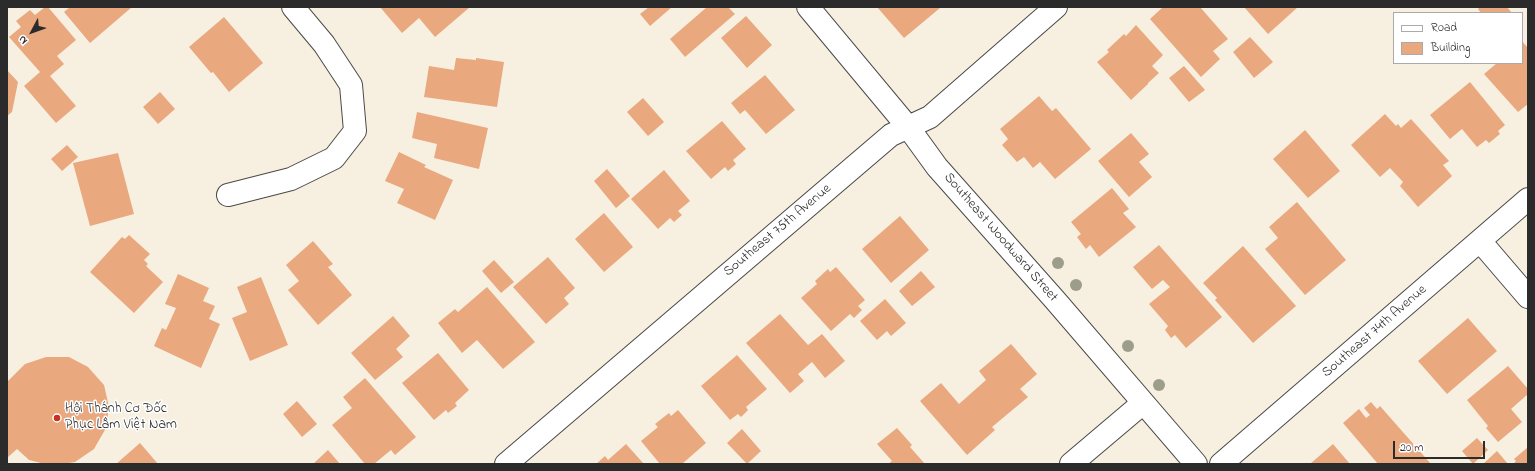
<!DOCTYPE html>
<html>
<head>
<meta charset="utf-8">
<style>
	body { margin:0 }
	#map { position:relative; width:1535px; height:471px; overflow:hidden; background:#f7f0e1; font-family:"Indie Flower",sans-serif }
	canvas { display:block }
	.frame { position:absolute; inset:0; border:8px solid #2b2b2b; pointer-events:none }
	.legend { position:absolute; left:1393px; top:12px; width:130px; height:52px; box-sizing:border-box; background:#fff; border:1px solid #aaa; margin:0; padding:5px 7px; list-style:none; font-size:12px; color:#2b2b2b }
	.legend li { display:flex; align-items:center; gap:8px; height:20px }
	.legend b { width:20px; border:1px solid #aaa }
	.north { position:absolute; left:12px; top:12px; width:40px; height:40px; -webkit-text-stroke:3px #fff; paint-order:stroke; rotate:229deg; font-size:11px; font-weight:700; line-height:16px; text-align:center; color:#2b2b2b }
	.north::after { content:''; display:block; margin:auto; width:14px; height:18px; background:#2b2b2b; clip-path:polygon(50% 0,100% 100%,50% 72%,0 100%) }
	.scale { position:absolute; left:1393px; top:441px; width:92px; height:18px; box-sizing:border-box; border:2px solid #2b2b2b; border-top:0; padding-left:5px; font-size:12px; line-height:14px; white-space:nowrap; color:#2b2b2b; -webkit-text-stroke:3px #fff; paint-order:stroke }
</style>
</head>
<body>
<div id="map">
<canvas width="1535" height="471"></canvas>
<div class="frame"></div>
<ul class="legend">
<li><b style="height:5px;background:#fff"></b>Road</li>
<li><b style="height:11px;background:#e9a87e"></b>Building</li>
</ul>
<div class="north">N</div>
<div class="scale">20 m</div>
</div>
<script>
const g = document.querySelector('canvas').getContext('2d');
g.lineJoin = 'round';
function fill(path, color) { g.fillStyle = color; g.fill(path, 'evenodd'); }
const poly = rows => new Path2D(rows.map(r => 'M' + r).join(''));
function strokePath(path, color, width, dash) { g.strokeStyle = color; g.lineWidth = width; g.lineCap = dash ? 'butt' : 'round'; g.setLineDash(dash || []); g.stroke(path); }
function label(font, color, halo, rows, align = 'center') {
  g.font = font + ' "Indie Flower",sans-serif'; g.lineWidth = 3; g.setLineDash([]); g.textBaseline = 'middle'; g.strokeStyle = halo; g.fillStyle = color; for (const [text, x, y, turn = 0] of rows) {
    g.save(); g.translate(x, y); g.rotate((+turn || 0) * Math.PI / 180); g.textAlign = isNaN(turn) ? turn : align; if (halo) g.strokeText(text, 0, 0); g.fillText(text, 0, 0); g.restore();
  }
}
fill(poly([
	[45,7,48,7,76,40,57,56,64,64,50,76,76,106,56,123,24,86,40,72,9,37,21,27,16,21,30,10,35,15],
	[70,7,132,7,90,43,64,12],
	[380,7,470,7,435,37,419,18,402,33],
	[649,7,672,7,650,26,640,14],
	[707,7,728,7,735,14,685,57,670,39],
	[877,7,939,7,940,8,904,38],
	[1163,7,1200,7,1228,39,1213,51,1220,59,1201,77,1150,19],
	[1244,7,1298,7,1268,34],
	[1480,7,1507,7,1512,13,1481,13,1478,9],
	[746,16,772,45,747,68,721,38],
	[224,17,263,63,229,92,213,72,211,73,189,47],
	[1136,25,1163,55,1152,66,1159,73,1148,83,1148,84,1131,100,1097,62,1109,52,1107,50,1124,34,1126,36],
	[1250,37,1273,62,1254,78,1233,52],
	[1522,41,1528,48,1528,104,1518,112,1484,74,1497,63,1522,63],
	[456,58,476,60,476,58,504,62,497,107,424,97,429,66,454,70],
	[1184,66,1205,90,1189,102,1169,78],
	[7,70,18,82,12,112,7,116],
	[765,75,795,110,766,134,745,110,740,114,731,103],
	[1470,82,1505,125,1498,131,1500,134,1489,143,1486,140,1477,147,1462,129,1450,139,1430,115],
	[160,92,175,109,158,124,143,107],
	[1039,96,1052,111,1056,108,1091,149,1055,179,1040,162,1033,168,1024,157,1017,162,1002,145,1008,139,1000,129],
	[643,98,664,122,648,136,627,112],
	[417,112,488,128,479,169,434,158,437,144,412,138],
	[1385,114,1396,126,1398,124,1401,128,1411,119,1449,161,1443,165,1452,176,1418,207,1400,186,1403,182,1390,168,1380,177,1351,145],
	[722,121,746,149,733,160,736,164,728,171,725,167,711,179,686,151],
	[1305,130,1340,171,1308,198,1273,159],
	[1131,133,1149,154,1139,162,1152,177,1129,197,1098,161],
	[67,145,78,157,62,171,51,159],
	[399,152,426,165,424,167,453,180,435,220,397,203,404,189,385,181],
	[118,153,134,214,90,226,73,163],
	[607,169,630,196,616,208,594,181],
	[664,170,690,201,678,211,682,215,674,222,670,218,658,229,631,199],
	[1112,188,1129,209,1123,213,1136,227,1099,257,1090,245,1086,249,1077,237,1081,234,1071,222],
	[1297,202,1346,260,1305,295,1265,249,1278,238,1269,227],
	[604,213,633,247,604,272,575,239],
	[900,216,929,250,891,283,862,249],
	[129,235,150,254,144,260,148,264,146,266,163,282,134,313,90,272,122,237,125,239],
	[313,241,333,264,328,267,352,295,318,325,288,290,299,281,286,265],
	[1159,245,1222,317,1186,348,1175,335,1171,338,1165,330,1168,326,1149,304,1170,287,1163,280,1152,289,1133,267],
	[1243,246,1296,306,1253,343,1215,300,1217,298,1203,283],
	[548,257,575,288,564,298,569,304,546,324,513,287],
	[494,260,514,282,501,293,482,271],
	[836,267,865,300,858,306,862,310,854,318,850,314,831,331,801,298,817,284,815,281,828,269,830,272],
	[921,271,935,287,912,306,899,291],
	[178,274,209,288,203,301,215,306,209,319,220,324,201,368,154,346,162,328,166,330,176,308,165,304],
	[261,277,288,345,250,361,232,318,247,312,237,287],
	[487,287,535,342,503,369,477,340,462,353,438,323,455,309,458,312],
	[885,299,906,323,891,336,887,331,877,340,860,321],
	[780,314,808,345,822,334,845,361,825,378,812,362,798,374,804,381,790,393,746,343],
	[393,316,410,336,396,349,403,357,375,380,351,353],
	[1468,318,1497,351,1447,394,1418,361],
	[1011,344,1037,374,1020,389,1028,397,992,427,995,430,967,455,920,401,941,383,959,404,986,380,979,371],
	[438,353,469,390,455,403,457,406,448,413,446,410,434,420,402,383],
	[737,355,767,389,746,407,748,410,741,417,738,414,730,420,701,386],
	[46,357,69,357,88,367,104,385,109,407,106,428,94,449,75,462,62,464,45,464,29,460,17,449,7,458,7,384,8,381,25,364],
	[1508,366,1528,389,1528,394,1511,409,1522,422,1498,442,1486,428,1488,426,1467,400],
	[365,378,416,437,395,455,391,450,374,464,365,464,332,425,352,408,343,397],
	[297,401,317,424,302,437,283,414],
	[1371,402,1377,409,1380,406,1431,464,1378,464,1343,423,1359,409,1366,418,1370,415,1364,408],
	[678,410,706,443,682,464,660,464,641,441,658,427,655,424,669,413,671,416],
	[897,428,912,445,910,447,925,464,888,464,892,461,877,444],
	[742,429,761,451,747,464,727,443],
	[1477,438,1488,450,1473,464,1462,451],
	[140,443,158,464,116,464],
	[626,444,644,464,596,464,605,456,608,460],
	[1333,444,1350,464,1310,464],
	[1528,447,1528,464,1513,464,1516,461,1514,459],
	[328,450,340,464,313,464],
	[1497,451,1508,464,1483,464]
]), '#e9a87e');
const street = poly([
	[808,7,908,127,937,167,1055,300,1196,464],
	[228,195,291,179,334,158,355,131,351,85,324,44,293,7],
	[1480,241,1528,297],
	[506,464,891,135,930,117,1056,7],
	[1071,464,1143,403],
	[1221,464,1528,199]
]);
strokePath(street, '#4a4946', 24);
strokePath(street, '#fff', 22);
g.fillStyle = '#9c9e89';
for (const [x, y] of [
	[1058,263],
	[1076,285],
	[1128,346],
	[1159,385]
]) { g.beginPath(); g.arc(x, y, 6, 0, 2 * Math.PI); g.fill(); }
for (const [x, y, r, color] of [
	[57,418,4,"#c8321e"]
]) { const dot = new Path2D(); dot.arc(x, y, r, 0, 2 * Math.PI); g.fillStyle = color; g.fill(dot); strokePath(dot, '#fff', 1.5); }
label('14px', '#2b2b2b', '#fff', [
	["Southeast 75th Avenue",778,231,-40],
	["Southeast Woodward Street",1000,238,49],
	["Southeast 74th Avenue",1375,332,-41]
]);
label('14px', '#2b2b2b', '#fff', [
	["Hội Thánh Cơ Đốc",65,410],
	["Phục Lâm Việt Nam",65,426]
], 'left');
</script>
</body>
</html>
